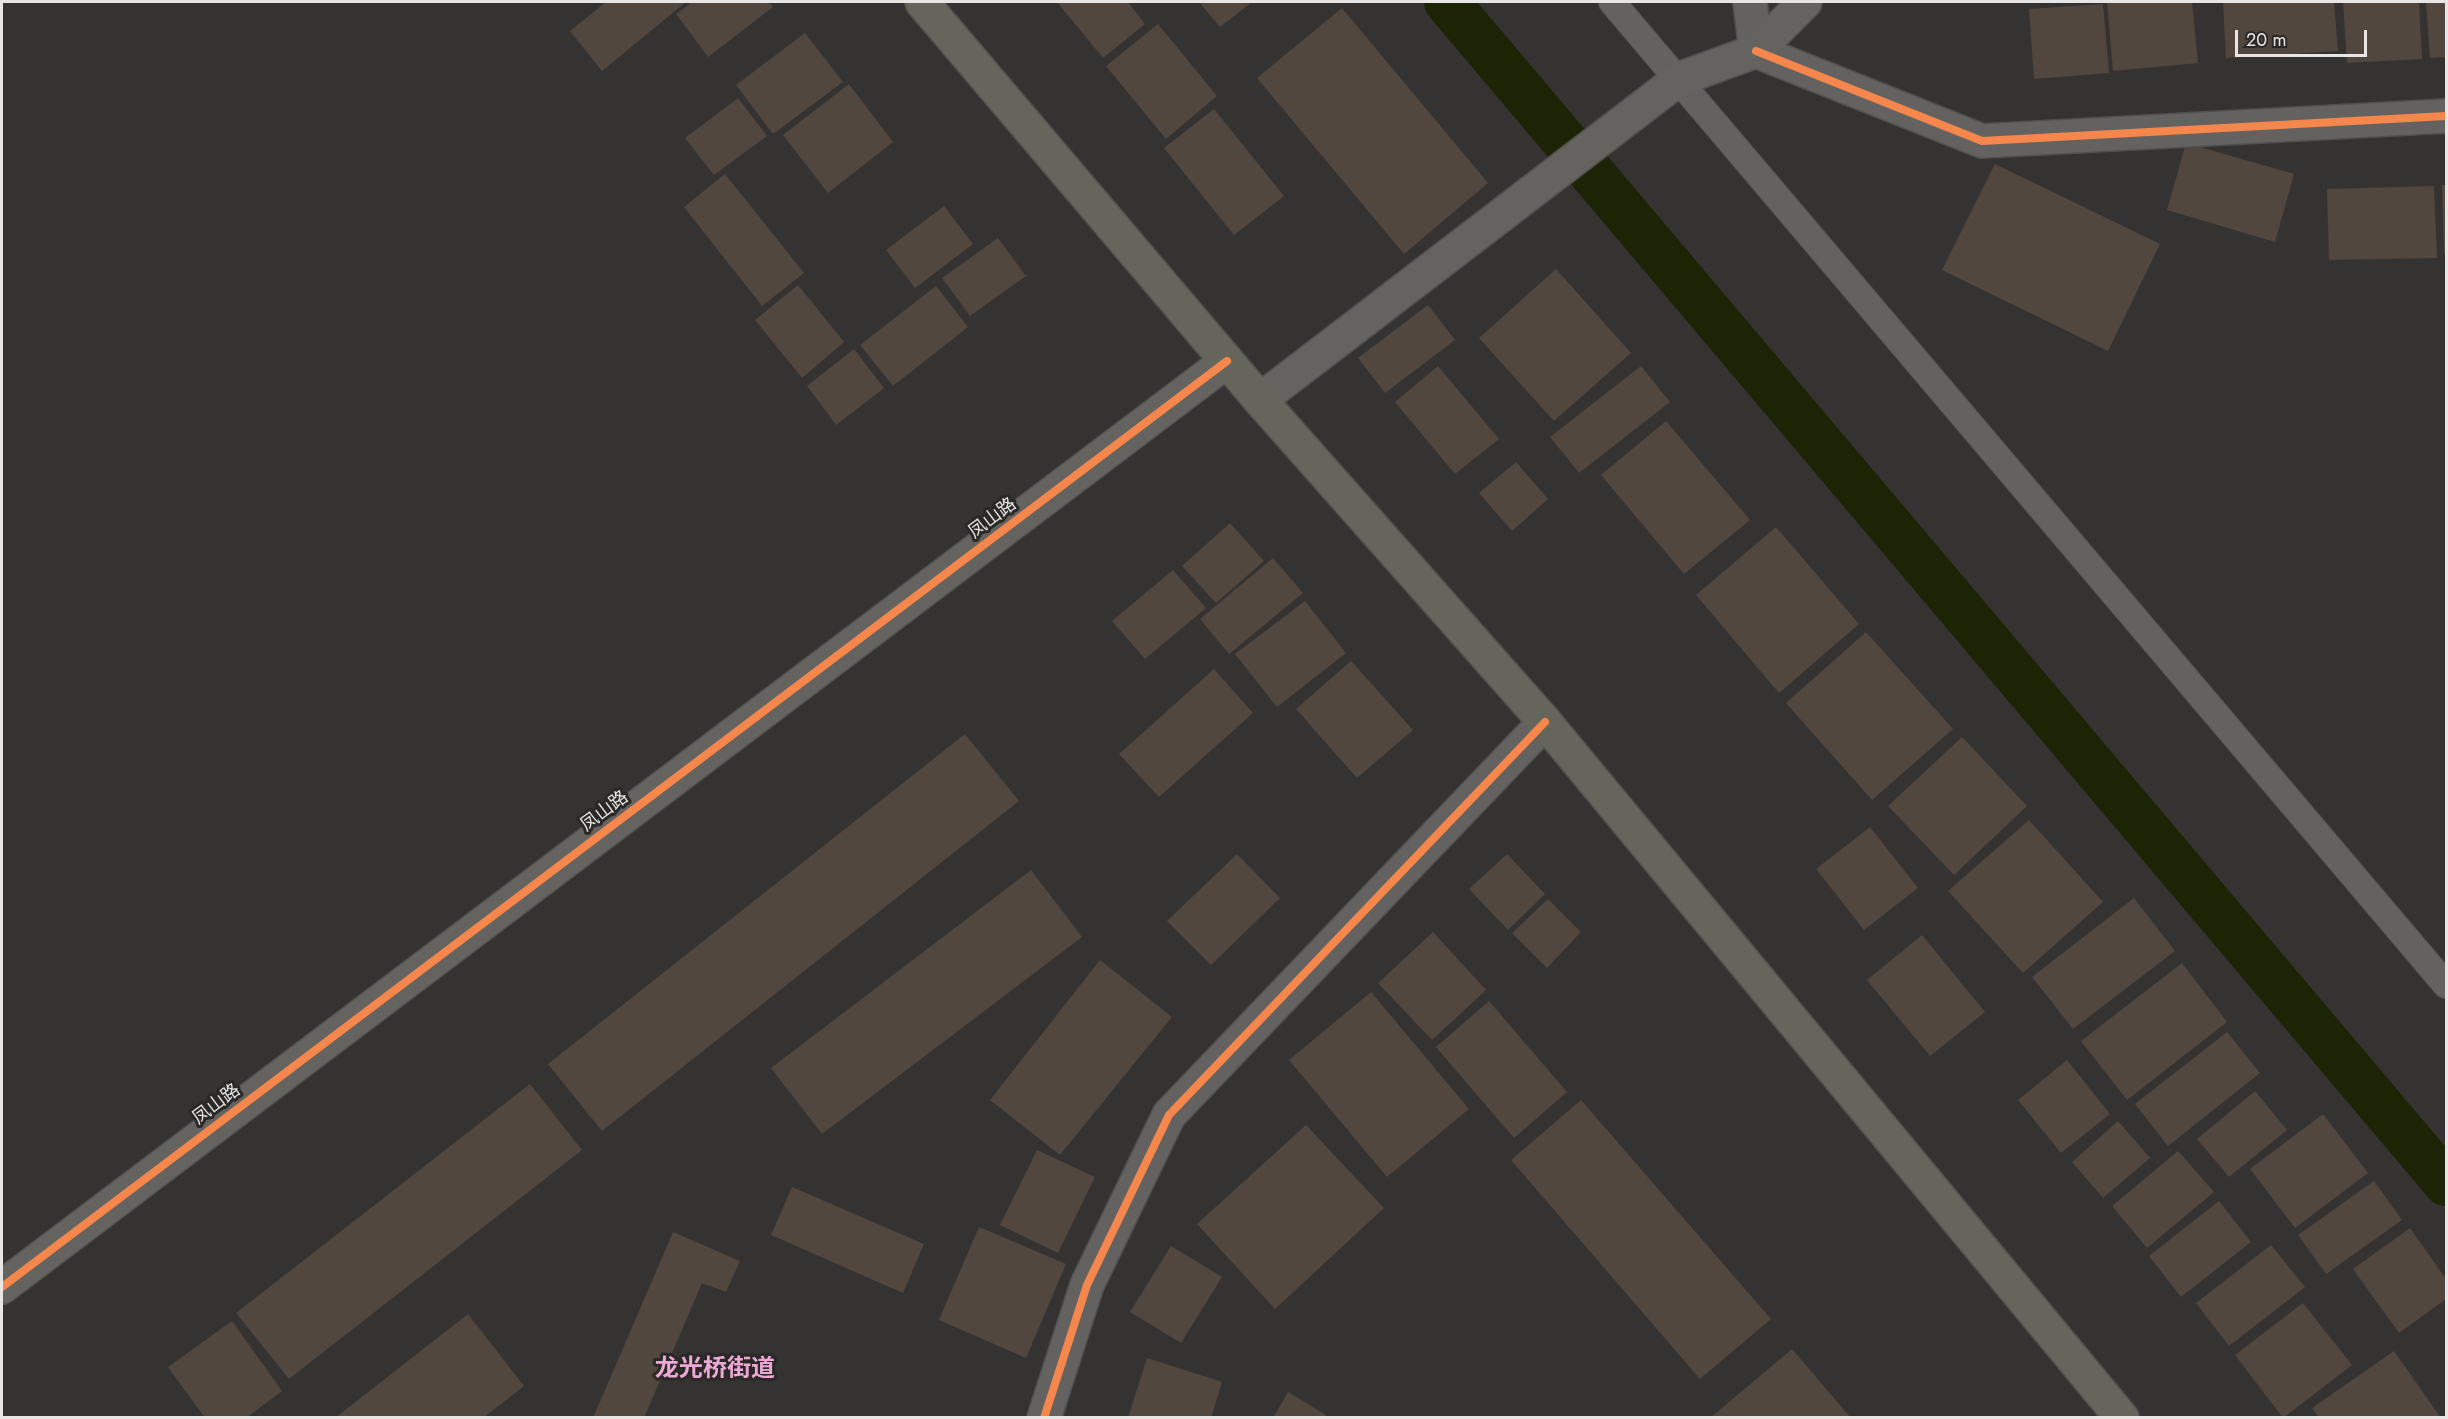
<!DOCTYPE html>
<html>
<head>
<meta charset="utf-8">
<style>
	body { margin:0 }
	#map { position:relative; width:2448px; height:1419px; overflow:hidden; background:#343332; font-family:Jost,sans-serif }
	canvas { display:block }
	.frame { position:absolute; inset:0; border:3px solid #e7e6e5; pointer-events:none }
	.scale { position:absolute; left:2235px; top:30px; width:132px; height:27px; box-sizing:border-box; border:3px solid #e7e6e5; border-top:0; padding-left:8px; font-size:18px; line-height:21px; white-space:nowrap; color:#e7e6e5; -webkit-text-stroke:4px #2b2927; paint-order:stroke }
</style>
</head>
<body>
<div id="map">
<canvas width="2448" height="1419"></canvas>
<div class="frame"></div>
<div class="scale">20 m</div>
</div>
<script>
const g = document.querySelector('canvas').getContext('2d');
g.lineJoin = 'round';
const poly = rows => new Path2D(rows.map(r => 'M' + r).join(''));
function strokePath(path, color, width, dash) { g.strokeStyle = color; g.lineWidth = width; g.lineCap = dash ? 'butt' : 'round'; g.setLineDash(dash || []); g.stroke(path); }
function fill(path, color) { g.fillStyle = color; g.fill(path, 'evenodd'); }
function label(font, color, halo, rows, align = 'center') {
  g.font = font + ' Jost,"Noto Sans SC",sans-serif'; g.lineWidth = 6; g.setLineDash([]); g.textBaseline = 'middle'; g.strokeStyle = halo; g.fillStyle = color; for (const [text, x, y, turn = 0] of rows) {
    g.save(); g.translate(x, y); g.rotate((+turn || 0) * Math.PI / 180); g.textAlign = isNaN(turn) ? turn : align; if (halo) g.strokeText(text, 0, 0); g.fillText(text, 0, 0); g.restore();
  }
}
strokePath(poly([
	[1447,2,2446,1183]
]), '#1c2405', 46);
fill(poly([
	[606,2,686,2,602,71,570,31],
	[692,2,769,2,773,7,708,57,676,14],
	[1057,2,1128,2,1145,24,1103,58],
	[1199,2,1252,2,1220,27],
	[2107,2,2192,2,2198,63,2113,71],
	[2223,2,2334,2,2338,51,2226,58],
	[2343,2,2419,2,2422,59,2347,63],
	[2426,2,2446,2,2446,57,2430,58],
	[2103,4,2109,73,2034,79,2029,9],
	[1342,8,1488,183,1404,254,1257,78],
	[1158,24,1217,96,1166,139,1106,66],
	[805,33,843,82,773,134,736,85],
	[849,84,893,142,828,193,783,135],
	[738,98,767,136,714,175,685,138],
	[1214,109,1284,196,1234,235,1164,148],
	[2186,143,2294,174,2275,242,2167,210],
	[1995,164,2160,244,2108,351,1942,270],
	[725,174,804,273,762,306,684,207],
	[2442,185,2446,185,2446,253,2444,253],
	[2434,186,2437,258,2329,260,2327,189],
	[944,206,973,244,915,288,886,250],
	[998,238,1026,276,970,316,942,278],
	[1556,269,1631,353,1554,421,1479,338],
	[798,285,844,342,802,378,755,320],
	[936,286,968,327,893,386,860,345],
	[1428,305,1455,340,1385,393,1358,358],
	[854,349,884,388,836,425,807,386],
	[1438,366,1499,439,1455,474,1395,402],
	[1641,366,1670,402,1579,473,1550,437],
	[1666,421,1750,520,1684,574,1601,475],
	[1516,462,1548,499,1512,531,1479,493],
	[1230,523,1264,561,1216,603,1182,566],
	[1776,527,1859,624,1779,693,1696,595],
	[1273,558,1303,593,1229,654,1200,619],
	[1173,570,1206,608,1145,659,1112,621],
	[1305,601,1346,653,1277,707,1235,654],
	[1866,632,1953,729,1872,800,1786,703],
	[1351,661,1413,730,1357,778,1296,709],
	[1214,669,1253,713,1159,797,1119,754],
	[965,734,1019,801,602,1131,548,1064],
	[1962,737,2027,806,1954,875,1888,806],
	[2029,820,2103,902,2023,973,1948,891],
	[1870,827,1918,888,1864,930,1816,869],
	[1237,854,1280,898,1211,965,1167,921],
	[1507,854,1545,894,1508,930,1469,889],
	[1031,870,1082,937,822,1134,771,1068],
	[2134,898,2175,951,2073,1029,2032,977],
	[1548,899,1581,932,1547,968,1512,933],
	[1433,932,1486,990,1432,1040,1378,983],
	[1922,935,1985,1012,1930,1056,1867,980],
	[1100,960,1172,1017,1060,1155,990,1100],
	[2182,963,2227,1022,2127,1100,2081,1041],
	[1371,992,1469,1109,1387,1177,1289,1060],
	[1489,1001,1567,1092,1514,1138,1436,1047],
	[2227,1032,2260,1073,2168,1146,2135,1104],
	[2067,1060,2110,1114,2061,1153,2018,1100],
	[530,1084,582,1150,289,1379,236,1313],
	[2255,1091,2287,1130,2229,1177,2197,1139],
	[1581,1100,1771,1319,1700,1379,1511,1160],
	[2323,1114,2368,1173,2295,1228,2250,1169],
	[2118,1121,2150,1158,2103,1198,2072,1162],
	[1306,1125,1384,1208,1275,1309,1197,1224],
	[1037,1150,1095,1177,1058,1253,1000,1225],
	[2178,1151,2214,1192,2147,1248,2112,1206],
	[2374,1181,2402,1220,2326,1274,2298,1235],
	[792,1187,924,1244,903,1293,771,1235],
	[2219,1201,2251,1242,2181,1297,2149,1256],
	[979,1227,1066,1264,1026,1358,939,1320],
	[2410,1228,2446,1279,2446,1299,2399,1333,2353,1269],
	[673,1232,740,1261,726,1292,702,1283,644,1418,593,1418],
	[2271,1245,2305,1287,2229,1346,2196,1303],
	[1171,1246,1222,1277,1181,1343,1130,1312],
	[2303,1303,2352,1365,2283,1418,2235,1355],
	[468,1314,524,1386,483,1418,335,1418],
	[232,1321,282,1391,246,1418,205,1418,168,1367],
	[1792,1349,1851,1418,1710,1418],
	[2394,1351,2441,1418,2319,1418,2312,1408],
	[1147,1358,1222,1382,1211,1418,1128,1418],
	[1288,1392,1326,1415,1324,1418,1273,1418]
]), '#51473e');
const lane = poly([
	[1612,2,2446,985]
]);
const street = poly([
	[1750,2,1756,51,1982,141,2446,116],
	[1044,1418,1087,1285,1169,1115,1545,722]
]);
const secondary = poly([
	[1260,400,1679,79,1756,51,1805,2],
	[2,1287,1227,361]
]);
const primary = poly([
	[922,2,1260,400,1545,722,2122,1418]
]);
strokePath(lane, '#50504f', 28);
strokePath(street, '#50504f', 36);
strokePath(secondary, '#50504f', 36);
strokePath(primary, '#50504f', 36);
strokePath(lane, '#636261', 26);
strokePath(street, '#636261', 33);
strokePath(secondary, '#64635f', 33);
strokePath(primary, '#66655c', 33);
strokePath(poly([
	[1756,51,1982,141,2446,116],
	[2,1287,1227,361],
	[1044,1418,1087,1285,1169,1115,1545,722]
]), '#f5874c', 8);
label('18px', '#e7e6e5', '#2b2927', [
	["凤山路",993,519,-37],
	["凤山路",605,812,-37],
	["凤山路",217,1105,-37]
]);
label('bold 24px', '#eea8d5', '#2b2927', [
	["龙光桥街道",715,1370]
]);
</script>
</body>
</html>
